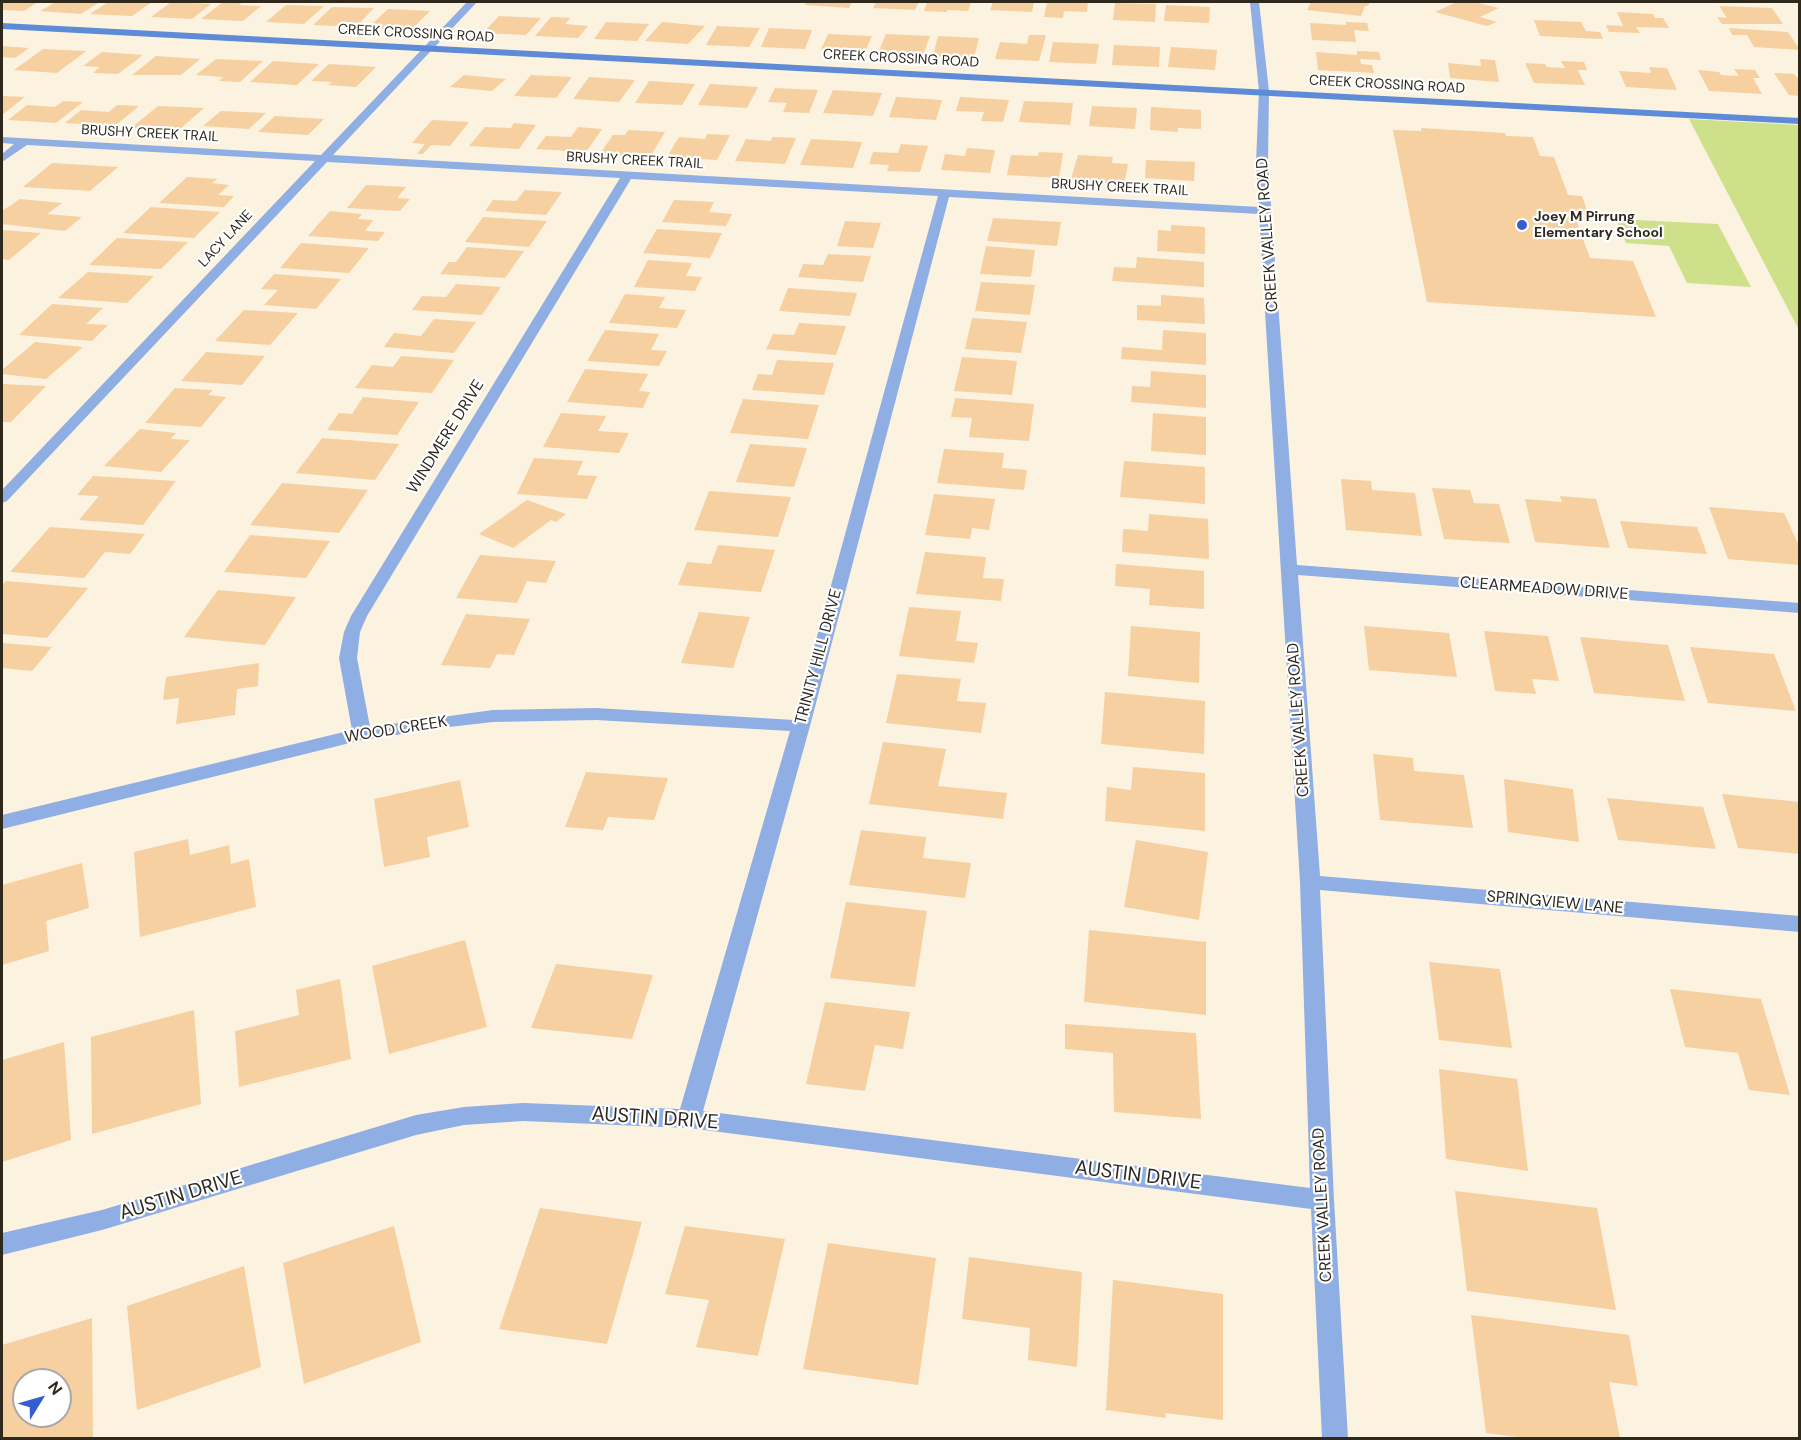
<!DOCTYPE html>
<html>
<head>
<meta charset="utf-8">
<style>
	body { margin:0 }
	#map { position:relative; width:1801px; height:1440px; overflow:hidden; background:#fcf2e0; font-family:"DM Sans",sans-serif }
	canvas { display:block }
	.frame { position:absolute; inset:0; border:3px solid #2f291d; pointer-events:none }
	.north { position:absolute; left:12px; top:1368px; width:60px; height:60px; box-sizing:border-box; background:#fff; border:2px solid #aca9a5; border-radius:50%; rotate:53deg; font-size:16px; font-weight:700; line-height:24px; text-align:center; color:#2f291d }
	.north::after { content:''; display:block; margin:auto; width:21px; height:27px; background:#345ece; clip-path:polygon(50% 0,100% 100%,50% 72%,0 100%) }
</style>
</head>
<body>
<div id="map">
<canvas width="1801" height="1440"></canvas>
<div class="frame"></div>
<div class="north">N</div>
</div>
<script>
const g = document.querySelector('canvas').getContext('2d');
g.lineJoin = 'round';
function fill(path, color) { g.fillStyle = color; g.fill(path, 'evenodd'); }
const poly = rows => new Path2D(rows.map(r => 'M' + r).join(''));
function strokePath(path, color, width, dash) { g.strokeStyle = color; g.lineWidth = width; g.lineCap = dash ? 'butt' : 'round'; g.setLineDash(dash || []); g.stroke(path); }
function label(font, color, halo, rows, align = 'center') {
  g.font = font + ' "DM Sans",sans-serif'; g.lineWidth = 4.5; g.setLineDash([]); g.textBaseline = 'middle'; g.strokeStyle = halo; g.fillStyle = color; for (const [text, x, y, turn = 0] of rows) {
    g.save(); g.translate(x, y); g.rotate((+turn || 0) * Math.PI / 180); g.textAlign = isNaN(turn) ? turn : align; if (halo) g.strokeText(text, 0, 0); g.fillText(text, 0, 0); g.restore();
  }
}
fill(poly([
	[1689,119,1799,125,1799,330],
	[1616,219,1718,224,1751,287,1687,283,1669,246,1626,243]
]), '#cee18a');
fill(poly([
	[2,2,38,2,24,11,2,10],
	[56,2,100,2,81,14,40,11],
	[108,2,152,2,132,16,90,14],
	[171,2,211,4,192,19,151,17],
	[223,2,243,2,239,5,261,6,243,21,201,19],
	[807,2,852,2,849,8,805,5],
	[876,2,919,2,915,10,873,8],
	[927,2,971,2,968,11,947,10,947,12,924,11],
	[993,2,1034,2,1032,12,990,10],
	[1047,2,1088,2,1087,12,1064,11,1063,18,1044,17],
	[1311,2,1370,2,1368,6,1365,6,1361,16,1307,10],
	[1457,2,1473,2,1499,8,1480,17,1497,22,1487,26,1435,12],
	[1115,3,1156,4,1155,22,1113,20],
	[286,5,324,6,304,24,266,22],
	[1166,5,1210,7,1209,23,1164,21],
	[1719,6,1772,8,1783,24,1722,24,1717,17,1727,18],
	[332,7,374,8,356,27,313,25],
	[388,9,430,11,411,30,368,28],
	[1617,12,1653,14,1655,18,1663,18,1669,28,1636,27,1640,33,1609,32,1606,25,1623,26],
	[499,16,541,18,526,35,483,33],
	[551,17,570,18,565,24,588,26,578,38,535,36],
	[1534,20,1581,22,1586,31,1600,32,1603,39,1540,36],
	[606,22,649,24,637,41,594,39],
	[662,22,705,26,688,44,645,41],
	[1346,22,1367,23,1369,31,1354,30,1356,42,1312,40,1310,23,1346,25],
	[717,26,760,28,749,47,706,45],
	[769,28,812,30,805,49,761,47],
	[1729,28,1788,32,1800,50,1754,47,1747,35,1732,35],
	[828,34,872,36,865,52,821,49],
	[886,34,930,36,923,55,878,53],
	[1029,35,1046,35,1039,61,995,59,1000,42,1027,44],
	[938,36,979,38,974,58,933,56],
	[1053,42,1099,44,1096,64,1049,62],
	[1114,45,1160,47,1159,67,1112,65],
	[2,46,29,48,15,58,2,57],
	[1171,47,1217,50,1215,70,1168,67],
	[43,49,86,51,57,73,14,70],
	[1357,51,1379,52,1381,60,1360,59,1361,64,1372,65,1374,73,1318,70,1316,52,1357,55],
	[102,52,143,55,118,74,93,73,100,67,83,66],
	[156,56,200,59,181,75,132,75],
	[216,59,263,61,240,82,219,81,223,77,196,75],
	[1480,59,1495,60,1499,82,1450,78,1448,63,1481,66],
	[273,61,319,64,297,85,250,82],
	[1561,61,1584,62,1587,70,1578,70,1585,85,1534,83,1525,63,1545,64,1547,67,1565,68],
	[329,64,376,67,356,87,328,85,332,82,311,81],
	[1649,67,1667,68,1677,90,1626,87,1619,71,1651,73],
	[1734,69,1755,70,1760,78,1753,78,1762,94,1709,91,1698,70,1719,72,1721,75,1739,76],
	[1774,73,1794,74,1800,80,1800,96,1789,95],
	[464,75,506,79,492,91,450,87],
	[531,75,572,77,556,98,514,96],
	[589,77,635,80,619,102,573,99],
	[649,81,695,84,682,105,635,103],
	[710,84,758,87,747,108,698,105],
	[775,88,818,90,809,113,783,112,787,103,768,102],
	[833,90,882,93,873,116,823,113],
	[2,96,25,97,2,115],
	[896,97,942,100,936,120,889,117],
	[960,97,1009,100,1003,122,981,121,984,112,956,111],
	[63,101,83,102,56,123,8,120,27,105,55,107],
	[1024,101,1073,103,1070,125,1019,122],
	[117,105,139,106,115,126,65,123,81,110,109,112],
	[158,106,204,108,179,130,131,128],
	[1092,106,1137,108,1135,129,1089,126],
	[1151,107,1201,110,1201,129,1178,128,1178,132,1150,130],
	[221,111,266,113,249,129,203,126],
	[275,116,324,119,308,135,258,132],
	[432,120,469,122,450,146,431,145,423,154,417,154,425,144,412,143],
	[514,123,536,125,519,149,469,146,485,127,511,128],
	[578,127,602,129,586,152,536,149,546,136,571,137],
	[1421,128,1505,133,1506,136,1533,137,1540,156,1554,157,1568,195,1582,196,1591,221,1576,220,1590,258,1633,261,1656,317,1427,302,1393,130,1421,131],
	[628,130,665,132,650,157,600,154,613,135,625,135],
	[707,134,730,135,717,160,667,157,679,137,705,139],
	[772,137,796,138,785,164,735,161,746,139,771,141],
	[811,139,862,142,853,168,800,165],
	[901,144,928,146,920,172,887,171,889,165,869,164,873,152,898,153],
	[967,148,995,150,990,173,941,170,945,154,965,156],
	[1039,152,1063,153,1059,178,1007,175,1011,155,1038,156],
	[1078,155,1113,157,1112,163,1128,164,1124,184,1071,179],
	[1146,160,1195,162,1194,181,1145,178],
	[52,163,118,167,90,191,23,187],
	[187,177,217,179,212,183,229,185,218,195,234,196,224,207,159,203],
	[366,185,406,187,397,198,410,199,400,211,347,208],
	[525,190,562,192,546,215,485,211,493,200,516,201],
	[20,199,62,203,47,214,82,217,65,231,2,224,2,211],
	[674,200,714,202,709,212,732,214,726,226,662,222],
	[151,207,220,212,194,238,123,233],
	[330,211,362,214,358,219,373,220,365,231,385,232,378,241,308,236],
	[483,217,547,221,529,247,465,242],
	[993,218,1061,222,1057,246,987,241],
	[845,221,881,223,873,248,837,246],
	[1171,225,1205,227,1205,254,1157,251,1158,230,1171,231],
	[657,229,722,233,710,258,643,253],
	[2,230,41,233,9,260,2,259],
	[117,238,188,242,161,269,89,265],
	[301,243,369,248,349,273,280,268],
	[986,246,1035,250,1031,277,980,274],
	[467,247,524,251,505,278,440,274,449,262,456,262],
	[828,254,871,256,863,282,798,277,803,264,823,265],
	[1137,257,1204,262,1204,287,1112,281,1114,267,1136,268],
	[648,260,692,263,686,276,702,277,695,291,634,287],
	[88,272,154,276,127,303,58,298],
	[274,274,341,279,316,309,264,305,278,290,261,289],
	[981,282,1035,285,1030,315,975,311],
	[456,284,501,287,482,315,412,310,422,296,446,297],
	[788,288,857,293,850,316,779,311],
	[625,294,665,297,659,308,686,310,677,328,609,323],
	[1161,295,1204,298,1205,324,1137,320,1137,305,1161,306],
	[52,304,103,308,86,324,108,325,92,341,19,335],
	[244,310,298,313,270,345,215,341],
	[972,318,1027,322,1021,353,965,349],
	[434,319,476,322,454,353,384,347,394,333,421,336],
	[799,323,846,326,836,355,766,349,773,334,794,335],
	[605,330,659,334,651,350,667,351,659,366,587,361],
	[1163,330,1206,333,1206,365,1121,359,1122,347,1162,350],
	[35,342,83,347,46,379,2,374,2,370],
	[206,352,265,356,242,385,181,381],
	[401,356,454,360,432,393,355,388,372,365,393,367],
	[962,357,1017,361,1012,395,954,391],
	[777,360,834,363,824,395,752,390,758,374,772,375],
	[585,369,648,374,639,391,650,392,643,408,567,402],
	[1151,371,1206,375,1206,408,1131,402,1132,386,1150,387],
	[2,384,46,386,11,422,2,422],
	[175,388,213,390,208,395,226,397,201,427,145,423],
	[363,397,419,402,397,435,327,430,339,413,352,414],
	[955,398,1034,404,1029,441,969,437,972,418,951,417],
	[743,399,819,405,808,439,730,433],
	[561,413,606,416,598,431,629,433,619,453,543,447],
	[1153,413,1206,417,1206,455,1151,451],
	[140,429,176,433,171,439,190,440,161,472,104,466],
	[322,438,399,444,375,480,296,473],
	[750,444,807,448,794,487,736,482],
	[944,449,1004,453,1002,468,1027,470,1024,490,937,483],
	[534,458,583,461,577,475,597,476,587,499,517,494],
	[1124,461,1205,467,1205,504,1120,497],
	[93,476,176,481,143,525,79,520,99,496,77,495],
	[1341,479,1371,481,1372,490,1415,493,1422,536,1346,530],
	[282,483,368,490,339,533,250,525],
	[1432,488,1470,490,1474,503,1499,504,1510,543,1444,539],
	[709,491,791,497,778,537,694,530],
	[934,494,995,499,989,530,972,528,970,539,925,535],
	[1560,496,1596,499,1610,548,1535,542,1525,499,1562,502],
	[527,500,566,514,556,522,551,520,513,548,479,534],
	[1709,507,1784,513,1800,548,1800,565,1728,559],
	[1149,514,1208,519,1209,559,1122,552,1123,529,1148,531],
	[1620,521,1697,527,1707,554,1628,548],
	[50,527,145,534,130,554,105,552,84,578,10,572],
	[250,535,330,541,306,578,224,572],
	[718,545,775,550,761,592,678,585,687,562,711,564],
	[925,552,986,557,983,578,1004,579,1001,601,916,594],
	[480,555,556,561,546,583,527,581,517,603,456,598],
	[1116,564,1204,571,1204,609,1149,605,1150,589,1115,586],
	[6,581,88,588,47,638,2,634,2,585],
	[218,590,296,597,265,645,184,637],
	[909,607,961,611,956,641,978,643,974,663,899,656],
	[699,612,750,617,733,668,681,663],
	[466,614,530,619,514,655,497,654,490,668,441,665],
	[1131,626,1200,632,1199,683,1128,676],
	[1364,626,1449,633,1457,677,1369,670],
	[1484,631,1548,636,1559,681,1532,679,1536,694,1495,691],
	[1580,637,1668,645,1685,701,1594,693],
	[2,643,52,647,32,671,2,668],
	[1690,647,1774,654,1796,711,1708,703],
	[259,663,258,686,237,689,235,715,176,724,179,698,163,700,166,677],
	[897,674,961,679,957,701,986,703,981,733,886,723],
	[1105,692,1205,701,1204,754,1101,744],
	[883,742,946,749,938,786,1007,793,1003,819,869,804],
	[1373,754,1413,758,1414,771,1464,775,1473,828,1380,820],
	[1133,767,1205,773,1205,831,1105,821,1107,787,1131,790],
	[586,772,668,778,654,820,608,817,603,830,565,827],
	[1504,779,1573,789,1579,842,1508,832],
	[460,780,469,827,427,837,430,857,384,867,374,799],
	[1722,794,1800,802,1800,854,1738,848],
	[1607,798,1703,807,1716,849,1618,840],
	[861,830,926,837,923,858,971,863,965,898,849,885],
	[188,839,190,855,229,845,231,864,249,859,256,907,140,937,134,852],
	[1136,840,1208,852,1199,920,1124,907],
	[82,863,89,908,46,921,49,951,2,965,2,885],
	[846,902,927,911,915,987,830,978],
	[1089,930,1206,942,1206,1015,1084,1002],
	[465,940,487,1027,389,1054,372,966],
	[1429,962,1500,969,1512,1048,1439,1040],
	[556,964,653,975,632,1039,531,1028],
	[340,979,351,1059,239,1087,235,1031,299,1015,296,990],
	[1670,989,1761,999,1790,1095,1749,1090,1738,1053,1685,1047],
	[825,1002,910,1012,903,1049,875,1045,865,1091,806,1084],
	[194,1010,201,1104,92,1134,91,1037],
	[1065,1024,1196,1033,1201,1119,1114,1112,1113,1053,1065,1049],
	[64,1042,71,1140,2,1162,2,1060],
	[1439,1069,1517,1079,1528,1171,1446,1159],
	[1455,1191,1597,1208,1616,1310,1467,1291],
	[540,1208,642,1222,607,1344,499,1329],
	[394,1226,421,1342,304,1384,283,1263],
	[685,1226,785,1239,758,1356,696,1347,709,1300,665,1294],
	[828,1243,936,1258,918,1385,803,1369],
	[969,1257,1082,1272,1077,1367,1028,1360,1030,1328,962,1319],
	[244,1266,261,1367,137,1410,127,1306],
	[1113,1280,1223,1294,1223,1420,1165,1413,1166,1418,1106,1410],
	[1471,1315,1629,1335,1638,1386,1609,1382,1620,1438,1526,1438,1486,1433],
	[92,1318,93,1438,2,1438,2,1345],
	[24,1380,60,1380,60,1416,24,1416]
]), '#f6d0a0');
fill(poly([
	[467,2,477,2,333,155,1259,207,1256,163,1259,91,1250,2,1259,2,1269,91,1268,163,1297,565,1800,603,1800,613,1298,575,1320,876,1800,916,1800,932,1320,890,1334,1200,1348,1438,1322,1438,1311,1209,689,1128,523,1121,464,1125,416,1135,102,1230,2,1255,2,1233,102,1210,416,1115,464,1107,523,1103,680,1109,790,731,596,720,493,722,449,727,362,740,2,829,2,815,352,730,339,658,344,632,351,616,620,178,327,162,7,501,2,503,2,490,315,161,27,145,2,162,2,154,14,144,2,143,2,137,321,155,467,2],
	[631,179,938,196,794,720,596,708,493,710,370,727,357,658,360,632,367,616,631,179],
	[949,197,1259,214,1300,882,1310,1188,703,1111,810,726,949,197]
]), '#8faee3');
fill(poly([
	[2,23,1800,118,1800,124,2,29,2,23]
]), '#5d8bd7');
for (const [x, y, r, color] of [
	[1522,225,6,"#345ece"]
]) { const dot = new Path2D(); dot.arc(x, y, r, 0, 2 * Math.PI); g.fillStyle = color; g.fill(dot); strokePath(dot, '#fff', 2); }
label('14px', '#2f291d', '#fff', [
	["CREEK CROSSING ROAD",416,34,3],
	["CREEK CROSSING ROAD",901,59,3],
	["CREEK CROSSING ROAD",1387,85,3],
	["BRUSHY CREEK TRAIL",150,134,3],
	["BRUSHY CREEK TRAIL",635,161,3],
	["BRUSHY CREEK TRAIL",1120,188,3],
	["LACY LANE",226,239,-47]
]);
label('bold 14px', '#2f291d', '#fff', [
	["Joey M Pirrung",1534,217],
	["Elementary School",1534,233]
], 'left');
label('16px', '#2f291d', '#fff', [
	["CREEK VALLEY ROAD",1268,235,-94],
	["WINDMERE DRIVE",446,437,-58],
	["CLEARMEADOW DRIVE",1544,589,4],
	["TRINITY HILL DRIVE",819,657,-75],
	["CREEK VALLEY ROAD",1299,720,-94],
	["WOOD CREEK",396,730,-9],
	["SPRINGVIEW LANE",1555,903,5],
	["CREEK VALLEY ROAD",1323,1205,-93]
]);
label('20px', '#2f291d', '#fff', [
	["AUSTIN DRIVE",655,1119,4],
	["AUSTIN DRIVE",1138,1176,7],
	["AUSTIN DRIVE",181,1196,-17]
]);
</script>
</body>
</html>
